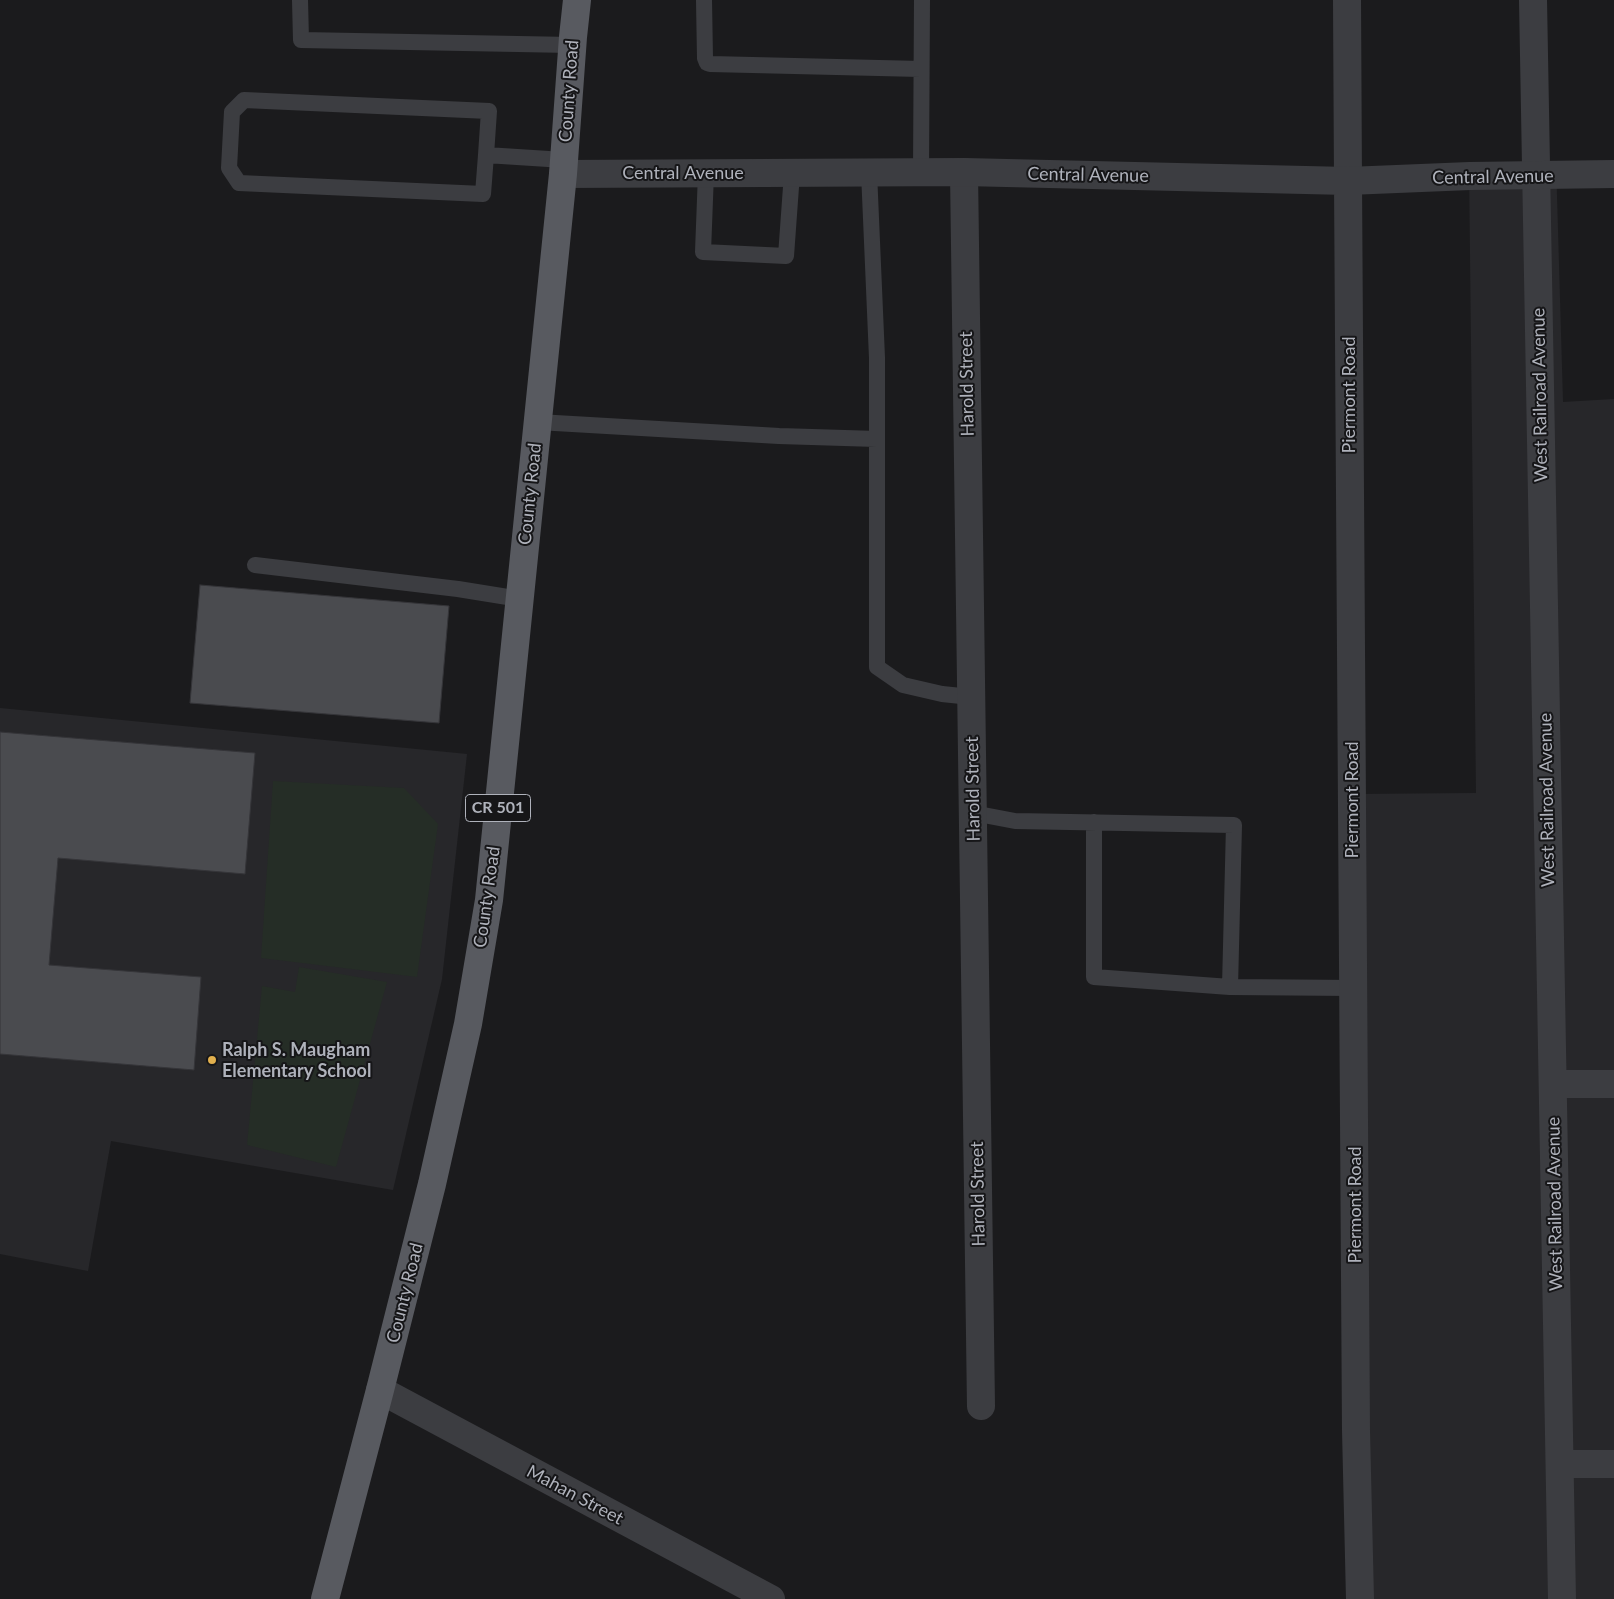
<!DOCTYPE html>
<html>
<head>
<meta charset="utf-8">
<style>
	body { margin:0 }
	canvas { display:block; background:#1b1b1d }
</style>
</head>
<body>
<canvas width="1614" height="1599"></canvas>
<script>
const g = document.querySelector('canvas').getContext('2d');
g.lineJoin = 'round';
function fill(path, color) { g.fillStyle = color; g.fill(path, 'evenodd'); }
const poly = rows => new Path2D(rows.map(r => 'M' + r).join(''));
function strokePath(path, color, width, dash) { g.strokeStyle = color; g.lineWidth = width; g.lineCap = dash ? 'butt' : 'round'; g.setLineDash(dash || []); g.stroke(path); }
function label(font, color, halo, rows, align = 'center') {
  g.font = font + ' Lato,sans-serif'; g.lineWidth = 4; g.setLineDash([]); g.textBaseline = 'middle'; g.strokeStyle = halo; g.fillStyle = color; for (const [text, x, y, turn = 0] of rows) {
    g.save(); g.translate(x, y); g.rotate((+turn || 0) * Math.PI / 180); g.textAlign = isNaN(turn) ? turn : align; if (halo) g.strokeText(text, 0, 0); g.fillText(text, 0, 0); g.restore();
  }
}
fill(poly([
	[1556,162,1563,402,1614,399,1614,1599,1362,1599,1360,794,1476,793,1469,163],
	[0,708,467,754,442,979,393,1190,111,1141,88,1271,0,1254]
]), '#27272a');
fill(poly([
	[273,781,404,788,438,824,417,977,261,958],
	[299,967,387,982,336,1167,247,1145,262,986,295,992]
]), '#252d26');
const building = poly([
	[200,585,449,606,439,723,190,703,200,585],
	[0,732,255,753,245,874,58,858,49,965,201,977,194,1070,0,1054,0,732]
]);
fill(building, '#4a4b4f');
strokePath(building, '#353539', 1);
strokePath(poly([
	[300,0,301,40,572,45],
	[704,0,705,58,707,63,710,64,921,69],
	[486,155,489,111,244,100,232,112,229,168,239,183,483,194,486,155,564,160],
	[869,172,877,358,877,667,903,685,942,694,971,697],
	[921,172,922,0],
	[706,173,703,252,786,256,792,173],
	[538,422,779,436,877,439],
	[255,565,458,589,520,599],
	[973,813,1015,821,1234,825,1230,987,1354,988],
	[1094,822,1094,977,1230,987]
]), '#3c3d41', 16);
strokePath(poly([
	[1347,0,1348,181],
	[1533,0,1562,1599],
	[964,172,981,1406],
	[1553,1084,1614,1084],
	[380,1390,771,1599],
	[1560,1464,1614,1464]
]), '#3c3d41', 28);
strokePath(poly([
	[563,174,964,172,1348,181,1470,176,1614,174],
	[1348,181,1356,1430,1360,1599]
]), '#3c3d41', 28);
strokePath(poly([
	[325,1599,380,1390,432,1184,468,1024,489,900,563,174,573,37,577,0]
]), '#585a60', 28);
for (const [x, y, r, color] of [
	[212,1060,5,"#e2b04e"]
]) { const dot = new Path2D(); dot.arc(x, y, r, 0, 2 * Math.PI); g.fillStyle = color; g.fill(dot); strokePath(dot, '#161618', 2); }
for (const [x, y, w] of [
	[498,808,65]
]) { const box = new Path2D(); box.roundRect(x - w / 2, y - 13.5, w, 27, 4); g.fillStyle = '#161618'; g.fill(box); strokePath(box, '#afb2bb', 1); }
label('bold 16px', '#afb2bb', null, [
	["CR 501",498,808]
]);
label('18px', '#afb2bb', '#161618', [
	["County Road",569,91,-86],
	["Central Avenue",683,173],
	["Central Avenue",1088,175,1],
	["Central Avenue",1493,177,-1],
	["Harold Street",967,384,-91],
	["Piermont Road",1349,395,-90],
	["West Railroad Avenue",1540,395,-91],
	["County Road",530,494,-84],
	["Harold Street",973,789,-91],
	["Piermont Road",1352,800,-90],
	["West Railroad Avenue",1547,800,-91],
	["County Road",487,897,-82],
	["Harold Street",978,1194,-91],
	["West Railroad Avenue",1555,1204,-91],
	["Piermont Road",1355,1205,-90],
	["County Road",405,1293,-76],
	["Mahan Street",575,1495,28]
]);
label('bold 18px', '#afb2bb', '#161618', [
	["Ralph S. Maugham",222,1050],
	["Elementary School",222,1071]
], 'left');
</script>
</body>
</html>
